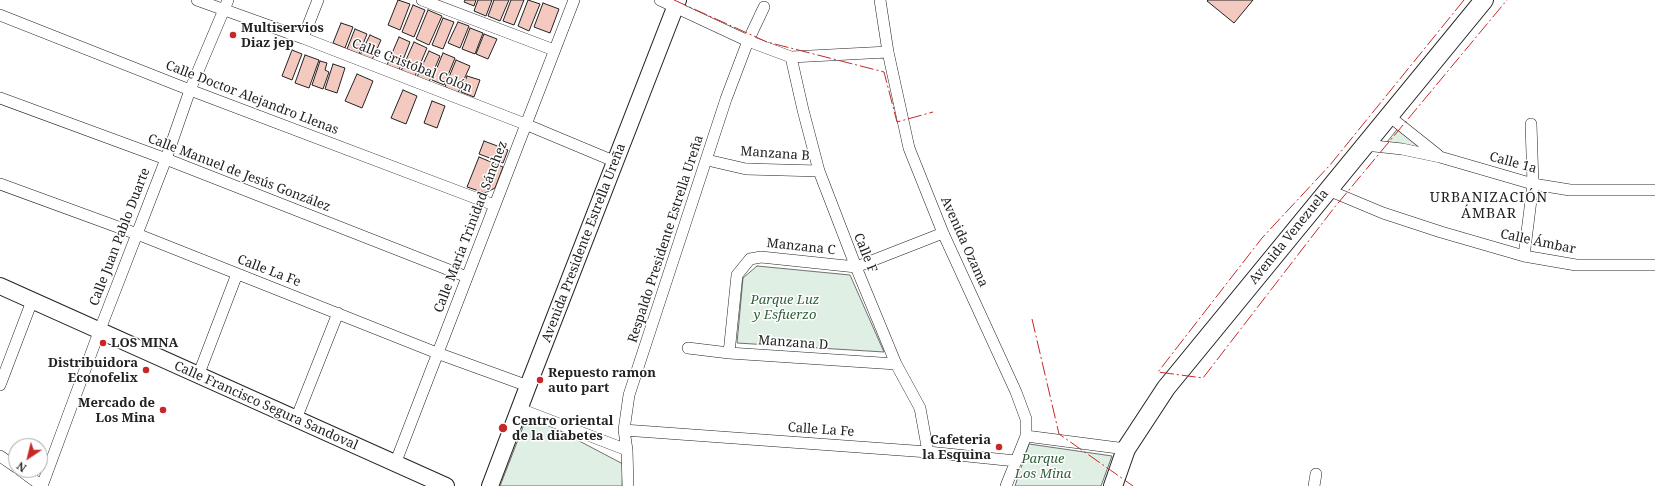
<!DOCTYPE html>
<html>
<head>
<meta charset="utf-8">
<style>
	body { margin:0 }
	#map { position:relative; width:1655px; height:486px; overflow:hidden; background:#fff; font-family:"Noto Serif",serif }
	canvas { display:block }
	.north { position:absolute; left:8px; top:438px; width:40px; height:40px; box-sizing:border-box; background:#fff; border:1px solid #a7a7a7; border-radius:50%; rotate:215deg; font-size:11px; font-weight:700; line-height:16px; text-align:center; color:#222 }
	.north::after { content:''; display:block; margin:auto; width:14px; height:18px; background:#c62828; clip-path:polygon(50% 0,100% 100%,50% 72%,0 100%) }
</style>
</head>
<body>
<div id="map">
<canvas width="1655" height="486"></canvas>
<div class="north">N</div>
</div>
<script>
const g = document.querySelector('canvas').getContext('2d');
g.lineJoin = 'round';
function fill(path, color) { g.fillStyle = color; g.fill(path, 'evenodd'); }
const poly = rows => new Path2D(rows.map(r => 'M' + r).join(''));
function strokePath(path, color, width, dash) { g.strokeStyle = color; g.lineWidth = width; g.lineCap = dash ? 'butt' : 'round'; g.setLineDash(dash || []); g.stroke(path); }
function label(font, color, halo, rows, align = 'center') {
  g.font = font + ' "Noto Serif",serif'; g.lineWidth = 3; g.setLineDash([]); g.textBaseline = 'middle'; g.strokeStyle = halo; g.fillStyle = color; for (const [text, x, y, turn = 0] of rows) {
    g.save(); g.translate(x, y); g.rotate((+turn || 0) * Math.PI / 180); g.textAlign = isNaN(turn) ? turn : align; if (halo) g.strokeText(text, 0, 0); g.fillText(text, 0, 0); g.restore();
  }
}
const green = poly([
	[1399,127,1425,149,1387,142,1399,127],
	[757,266,850,275,884,352,737,343,743,278,757,266],
	[528,414,623,464,622,486,500,486,528,414],
	[1029,444,1112,456,1101,486,1015,486,1029,444]
]);
fill(green, '#e0efe3');
strokePath(green, '#6f6f6f', 1);
const building = poly([
	[398,0,410,4,400,30,388,25,398,0],
	[465,0,476,0,474,6,464,2,465,0],
	[478,0,492,0,486,16,474,11,478,0],
	[494,0,509,0,500,21,488,16,494,0],
	[511,0,524,0,514,25,503,21,511,0],
	[528,0,540,4,529,31,518,26,528,0],
	[1208,0,1253,0,1234,23,1207,1,1208,0],
	[543,3,559,9,550,33,534,27,543,3],
	[413,5,425,10,414,37,402,32,413,5],
	[428,10,442,16,429,45,416,39,428,10],
	[443,18,454,22,443,49,432,45,443,18],
	[458,22,469,26,460,48,448,43,458,22],
	[341,23,353,27,345,48,333,43,341,23],
	[470,28,483,33,475,54,462,49,470,28],
	[355,29,367,34,359,54,347,49,355,29],
	[484,34,497,39,488,59,476,54,484,34],
	[370,35,381,40,372,60,360,55,370,35],
	[399,37,410,42,399,70,387,65,399,37],
	[414,42,427,48,415,76,401,71,414,42],
	[292,50,302,54,292,80,282,76,292,50],
	[429,51,440,56,429,82,417,77,429,51],
	[443,53,455,58,444,85,432,80,443,53],
	[305,55,319,60,309,88,295,83,305,55],
	[456,60,470,66,458,93,445,87,456,60],
	[320,61,327,63,325,70,329,72,323,89,312,85,320,61],
	[333,64,345,68,337,93,325,89,333,64],
	[357,74,373,81,362,108,345,101,357,74],
	[467,76,480,80,474,97,461,92,467,76],
	[403,90,417,96,406,124,391,118,403,90],
	[432,101,445,106,437,128,424,123,432,101],
	[484,141,508,150,503,163,479,154,484,141],
	[479,157,503,167,495,188,485,193,467,187,479,157]
]);
fill(building, '#f3c9c0');
strokePath(building, '#222', 1);
const street = poly([
	[197,0,303,38,525,124,616,162],
	[422,0,554,50],
	[660,0,748,41,791,57,888,52],
	[880,0,888,52,909,148,943,233,1016,392,1026,419,1026,436,1006,486],
	[0,15,190,90,494,205],
	[303,38,318,0],
	[791,57,803,110,819,171,856,267,896,364,920,408,928,452],
	[0,98,166,159,467,277],
	[1389,116,1438,155],
	[1365,145,1402,149,1440,157,1533,184,1570,190,1655,190],
	[707,160,746,169,819,171],
	[0,184,137,234,437,353,528,386],
	[1328,190,1383,213,1441,232,1524,256,1576,265,1655,265],
	[1524,256,1533,184,1531,124],
	[688,348,729,353,896,364],
	[729,353,737,275,750,259,761,257,856,267,943,233],
	[198,376,237,274],
	[0,385,32,301],
	[520,409,627,450],
	[296,419,338,313],
	[624,430,928,452,1016,461],
	[1026,436,1126,449],
	[0,456,16,467],
	[395,464,574,0],
	[20,470,42,486,99,332,166,159,190,90,228,0],
	[628,486,627,450,624,430,629,395,726,99,748,41,764,7],
	[1314,486,1316,474]
]);
const secondary = poly([
	[0,286,446,486],
	[490,486,528,386,678,0]
]);
const primary = poly([
	[1113,486,1126,449,1166,388,1484,0]
]);
strokePath(street, '#222', 12);
strokePath(secondary, '#222', 18);
strokePath(primary, '#222', 20);
strokePath(street, '#fff', 11);
strokePath(secondary, '#fff', 16);
strokePath(primary, '#fff', 18);
strokePath(poly([
	[674,0,767,42,884,72,897,122,933,112],
	[1464,0,1330,165,1262,238,1158,372,1203,378,1334,208,1507,0],
	[1032,319,1059,434,1133,486]
]), '#c62828', 1, [14, 3, 2, 3]);
for (const [x, y, r, color] of [
	[233,35,4,"#c62828"],
	[103,343,4,"#c62828"],
	[146,370,4,"#c62828"],
	[540,380,4,"#c62828"],
	[163,410,4,"#c62828"],
	[503,428,5,"#c62828"],
	[999,447,4,"#c62828"]
]) { const dot = new Path2D(); dot.arc(x, y, r, 0, 2 * Math.PI); g.fillStyle = color; g.fill(dot); strokePath(dot, '#fff', 1.5); }
label('bold 13px', '#222', '#fff', [
	["Multiservios",241,28],
	["Diaz jep",241,43],
	["LOS MINA",111,343],
	["Distribuidora",138,363,"right"],
	["Econofelix",138,378,"right"],
	["Repuesto ramon",548,373],
	["auto part",548,388],
	["Mercado de",155,403,"right"],
	["Los Mina",155,418,"right"],
	["Centro oriental",512,421],
	["de la diabetes",512,436],
	["Cafeteria",991,440,"right"],
	["la Esquina",991,455,"right"]
], 'left');
label('13px', '#222', '#fff', [
	["Calle Cristóbal Colón",412,66,21],
	["Calle Doctor Alejandro Llenas",252,98,21],
	["Manzana B",775,154,4],
	["Calle 1a",1513,163,15],
	["Calle Manuel de Jesús González",239,173,21],
	["Calle María Trinidad Sánchez",471,227,-69],
	["Calle Juan Pablo Duarte",120,237,-69],
	["Avenida Venezuela",1289,237,-51],
	["Respaldo Presidente Estrella Ureña",666,239,-72],
	["Avenida Ozama",964,242,66],
	["Calle Ámbar",1538,242,12],
	["Avenida Presidente Estrella Ureña",584,243,-69],
	["Manzana C",801,247,6],
	["Calle F",865,253,68],
	["Calle La Fe",269,271,21],
	["Manzana D",793,343,4],
	["Calle Francisco Segura Sandoval",266,406,24],
	["Calle La Fe",821,430,4]
]);
label('italic 13px', '#2f5e38', '#fff', [
	["Parque Luz",785,300],
	["y Esfuerzo",785,315],
	["Parque",1043,459],
	["Los Mina",1043,474]
]);
g.letterSpacing = '1px';
label('14px', '#222', '#fff', [
	["URBANIZACIÓN",1489,198],
	["ÁMBAR",1489,214]
]);
g.letterSpacing = '0px';
</script>
</body>
</html>
